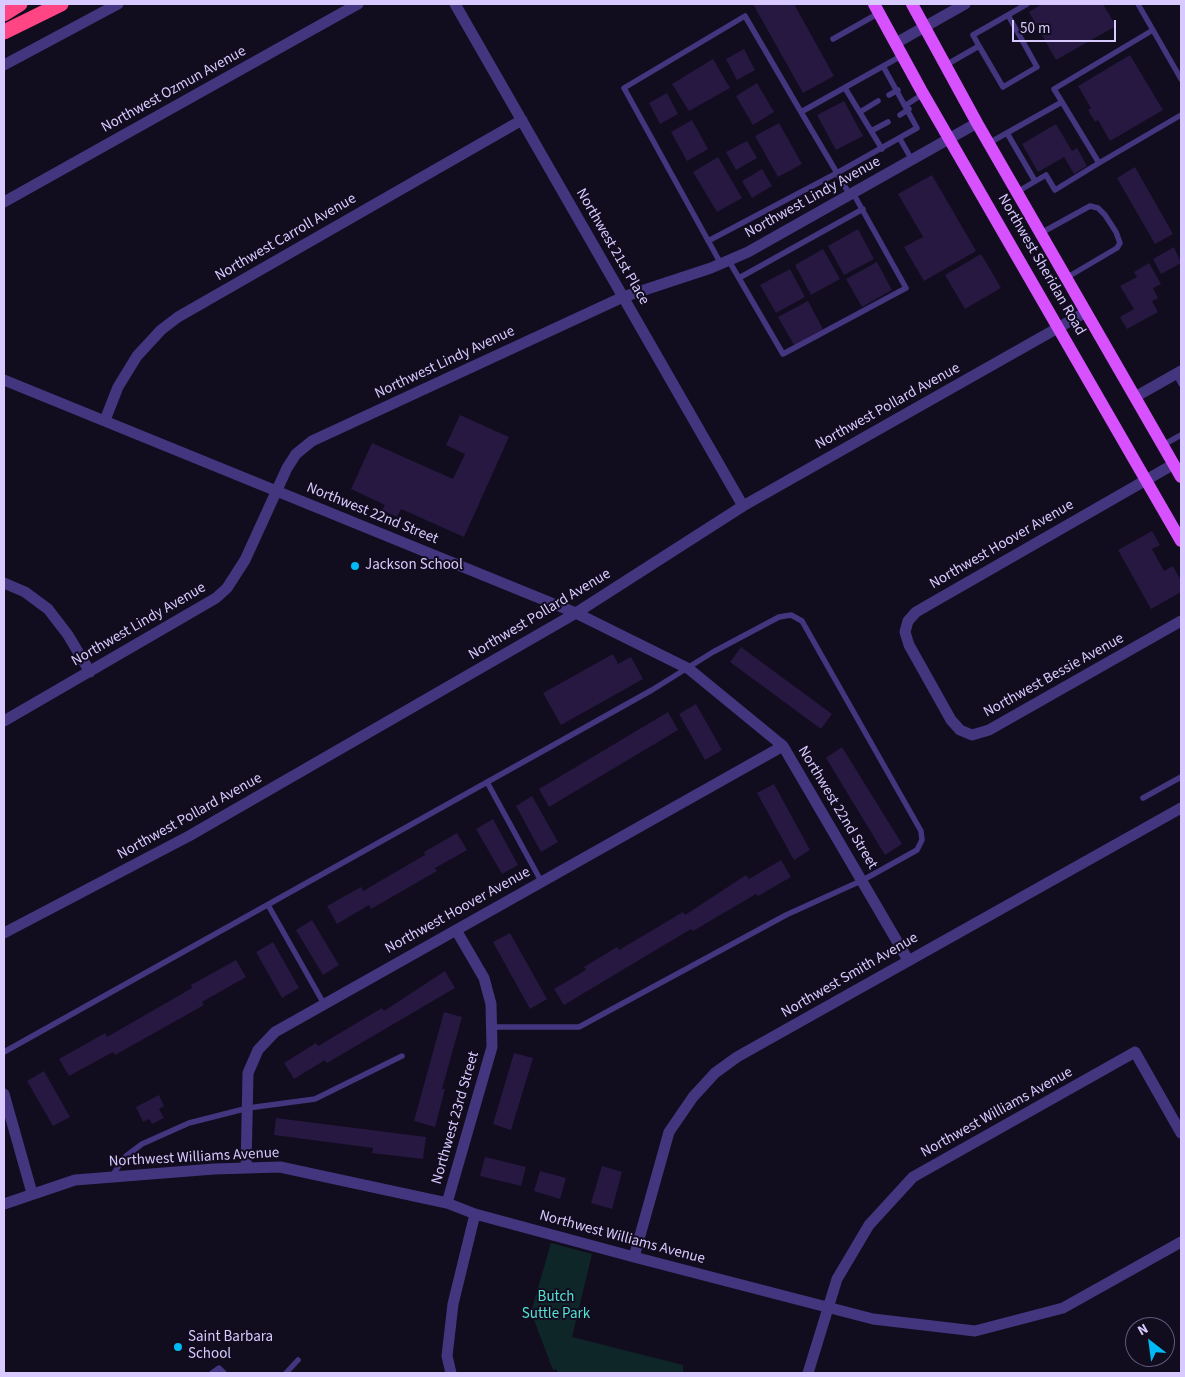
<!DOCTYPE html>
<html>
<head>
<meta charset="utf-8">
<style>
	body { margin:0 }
	#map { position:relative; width:1185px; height:1377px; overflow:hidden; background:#120c1f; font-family:"Source Sans 3",sans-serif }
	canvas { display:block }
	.frame { position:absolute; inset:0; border:5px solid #d8caff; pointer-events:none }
	.north { position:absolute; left:1125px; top:1317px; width:50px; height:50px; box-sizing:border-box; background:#120c1f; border:1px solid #615879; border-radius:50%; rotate:330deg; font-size:14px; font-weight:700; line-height:20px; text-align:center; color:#d8caff }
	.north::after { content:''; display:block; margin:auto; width:18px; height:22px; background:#00baf5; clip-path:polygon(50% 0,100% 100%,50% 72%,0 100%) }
	.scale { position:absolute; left:1012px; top:20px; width:104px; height:22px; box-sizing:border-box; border:2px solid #d8caff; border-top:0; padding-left:6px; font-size:15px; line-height:18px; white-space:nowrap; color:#d8caff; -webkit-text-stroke:4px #120c1f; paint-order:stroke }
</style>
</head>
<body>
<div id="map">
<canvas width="1185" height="1377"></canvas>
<div class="frame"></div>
<div class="north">N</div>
<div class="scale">50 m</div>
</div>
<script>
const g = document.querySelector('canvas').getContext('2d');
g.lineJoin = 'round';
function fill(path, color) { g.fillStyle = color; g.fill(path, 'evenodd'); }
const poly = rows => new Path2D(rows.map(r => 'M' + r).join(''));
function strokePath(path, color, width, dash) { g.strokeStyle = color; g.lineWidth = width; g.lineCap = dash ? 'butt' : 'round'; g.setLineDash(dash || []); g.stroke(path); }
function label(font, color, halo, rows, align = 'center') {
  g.font = font + ' "Source Sans 3",sans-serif'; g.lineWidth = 4; g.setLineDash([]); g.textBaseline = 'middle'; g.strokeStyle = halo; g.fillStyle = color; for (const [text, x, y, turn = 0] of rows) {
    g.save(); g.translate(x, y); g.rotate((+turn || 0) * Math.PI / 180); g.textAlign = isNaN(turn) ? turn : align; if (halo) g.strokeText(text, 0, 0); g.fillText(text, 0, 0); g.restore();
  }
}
fill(poly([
	[551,1243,592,1254,572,1337,683,1365,683,1373,558,1373,556,1369,553,1370,531,1312]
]), '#0f2629');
fill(poly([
	[753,4,794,4,834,76,803,93],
	[1042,4,1103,4,1116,26,1056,60,1029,12],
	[744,49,755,70,737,80,726,59],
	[1130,55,1163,110,1110,141,1098,120,1095,122,1088,110,1091,108,1078,86],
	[713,59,730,88,689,111,672,84],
	[757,83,774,112,753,125,736,96],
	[667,93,678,114,660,124,649,103],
	[844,101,863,136,836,150,817,115],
	[692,120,708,149,687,161,671,132],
	[779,123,802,164,778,177,755,136],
	[1056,124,1072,151,1077,148,1087,166,1074,174,1064,157,1038,172,1022,144],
	[747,141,757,158,736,170,726,152],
	[718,157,742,198,717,212,693,172],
	[1135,167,1173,234,1155,244,1117,178],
	[762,169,772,186,752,198,742,181],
	[932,175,976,251,924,281,904,247,923,237,898,194],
	[858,229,874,259,844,275,828,246],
	[1174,247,1181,263,1161,274,1153,259],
	[823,249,840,279,811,295,795,265],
	[981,254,1001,288,965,309,945,275],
	[877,262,892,290,862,307,846,279],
	[1149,263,1161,284,1153,288,1158,298,1152,301,1158,312,1127,329,1120,317,1134,309,1120,286,1137,277,1134,272],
	[790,269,805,297,776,313,760,285],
	[808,301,823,329,794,345,778,317],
	[460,415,509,437,464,537,401,509,397,517,382,510,385,505,351,489,372,443,453,479,465,454,446,445],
	[1152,531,1160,545,1152,549,1164,571,1173,566,1181,581,1181,592,1151,609,1118,550],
	[741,647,832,714,821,729,730,662],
	[613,654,618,664,631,657,643,679,561,725,543,693],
	[696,704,722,750,705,760,679,714],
	[668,712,678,730,549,807,539,789],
	[842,747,902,844,885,855,826,758],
	[774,784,810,850,794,860,757,793],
	[532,796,558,842,541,852,516,806],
	[493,819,518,865,502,874,476,829],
	[457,833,467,850,435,868,437,871,371,909,369,905,337,924,327,906,361,887,363,891,425,855,424,852],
	[781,860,791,877,758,896,756,894,693,931,691,929,564,1005,554,989,586,970,584,967,617,947,619,950,683,912,685,915,746,875,749,879],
	[312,920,339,965,323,975,296,930],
	[510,933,547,999,530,1009,493,942],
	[273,942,299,988,282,998,256,952],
	[236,960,246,977,202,1002,204,1005,115,1055,113,1052,69,1076,59,1059,105,1033,107,1037,192,988,191,985],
	[445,971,455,988,327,1063,325,1060,294,1079,284,1063,316,1043,318,1046,382,1008,384,1011],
	[444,1012,462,1017,442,1089,445,1089,435,1127,414,1121],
	[514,1053,533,1058,511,1130,493,1124],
	[44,1071,70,1117,53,1126,27,1081],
	[159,1095,164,1106,159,1109,164,1118,152,1124,149,1119,143,1122,136,1107],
	[276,1118,426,1137,423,1159,372,1153,373,1148,274,1135],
	[485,1157,526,1167,521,1186,480,1176],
	[602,1166,622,1172,612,1209,591,1203],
	[540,1171,566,1178,560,1199,534,1191]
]), '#261840');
strokePath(poly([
	[1138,4,1181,79],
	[833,39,879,13],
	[979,46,973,35,1008,15],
	[946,65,979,46,1003,87,1037,67,1008,15,1027,4],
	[845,88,882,149],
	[889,95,898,90],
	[1062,102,1054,89,1153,30],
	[906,105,923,94],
	[860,112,878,101],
	[900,115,909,109],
	[871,131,888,122],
	[1007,133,1035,181],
	[900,139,912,160],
	[989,143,1062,102,1099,163,1181,115],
	[1017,192,1046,175,1055,190,1099,163],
	[850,195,837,173,917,128,883,66],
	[1041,233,1090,206,1098,208,1105,215,1116,232,1120,243,1117,248,1066,278],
	[708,241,837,173,801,112],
	[729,261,783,354,906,288,853,193],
	[721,264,624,88,745,16,801,112,903,55],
	[739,278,863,209],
	[1176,374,1181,384],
	[1163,445,1181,435],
	[487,782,541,881],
	[1143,798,1181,777],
	[268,905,324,1004],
	[4,1052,652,690,713,652,779,617,791,615,802,621,921,831,922,840,917,850,863,880,786,915,579,1027,492,1027],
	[111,1177,126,1156,142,1144,189,1123,248,1108,315,1099,402,1056],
	[212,1373,219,1368,224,1373],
	[286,1373,298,1360]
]), '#43367f', 5.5);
strokePath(poly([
	[455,4,743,506],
	[896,43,965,4],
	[4,65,118,4],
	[4,202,358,4],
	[4,380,576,613,689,669,783,746,908,960],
	[1135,397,1181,371],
	[105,420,118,387,137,356,161,330,178,317,522,120],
	[1174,464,916,612,908,621,905,632,909,645,951,720,960,730,972,735,989,730,1181,621],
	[4,583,25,592,48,609,68,635,90,672],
	[4,721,216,598,227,588,245,560,287,468,296,454,312,441,623,297,711,268,748,252,977,123],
	[4,933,189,836,576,613,743,506,1086,312],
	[4,1094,32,1193],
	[246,1168,248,1073,258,1050,275,1032,783,746],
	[447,1203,492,1047,491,1004,484,978,456,930],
	[4,1204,75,1180,214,1169,280,1167,447,1203,475,1214,634,1257,873,1319,975,1331,1063,1308,1181,1242],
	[634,1257,669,1132,693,1097,715,1073,737,1057,1181,808],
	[451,1373,447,1356,453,1304,475,1214],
	[808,1373,837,1279,869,1225,913,1177,1135,1052,1181,1133]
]), '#43367f', 11);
strokePath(poly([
	[874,4,921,90,1181,541],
	[912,4,977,123,1181,477]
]), '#d751ff', 12);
strokePath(poly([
	[4,14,20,4],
	[4,32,61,4]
]), '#ff4584', 15);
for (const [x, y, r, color] of [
	[355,566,5,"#00baf5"],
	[178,1347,5,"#00baf5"]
]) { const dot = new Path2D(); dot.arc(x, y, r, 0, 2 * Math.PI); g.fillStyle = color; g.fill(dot); strokePath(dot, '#120c1f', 2); }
label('15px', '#d8caff', '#120c1f', [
	["Northwest Ozmun Avenue",174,90,-29],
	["Northwest Lindy Avenue",813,198,-29],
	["Northwest Carroll Avenue",286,238,-30],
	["Northwest 21st Place",612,247,60],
	["Northwest Sheridan Road",1041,265,60],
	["Northwest Lindy Avenue",445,363,-25],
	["Northwest Pollard Avenue",888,407,-29],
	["Northwest 22nd Street",372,514,22],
	["Northwest Hoover Avenue",1002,545,-30],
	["Northwest Pollard Avenue",540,615,-31],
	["Northwest Lindy Avenue",139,625,-30],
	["Northwest Bessie Avenue",1054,676,-29],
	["Northwest 22nd Street",837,808,59],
	["Northwest Pollard Avenue",190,817,-29],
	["Northwest Hoover Avenue",458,911,-29],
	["Northwest Smith Avenue",850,976,-30],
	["Northwest Williams Avenue",997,1113,-29],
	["Northwest 23rd Street",456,1118,-74],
	["Northwest Williams Avenue",194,1158,-3],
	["Northwest Williams Avenue",622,1238,15]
]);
label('15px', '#d8caff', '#120c1f', [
	["Jackson School",365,566],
	["Saint Barbara",188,1338],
	["School",188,1355]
], 'left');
label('15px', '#55e1d1', '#120c1f', [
	["Butch",556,1298],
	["Suttle Park",556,1315]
]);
</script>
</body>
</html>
